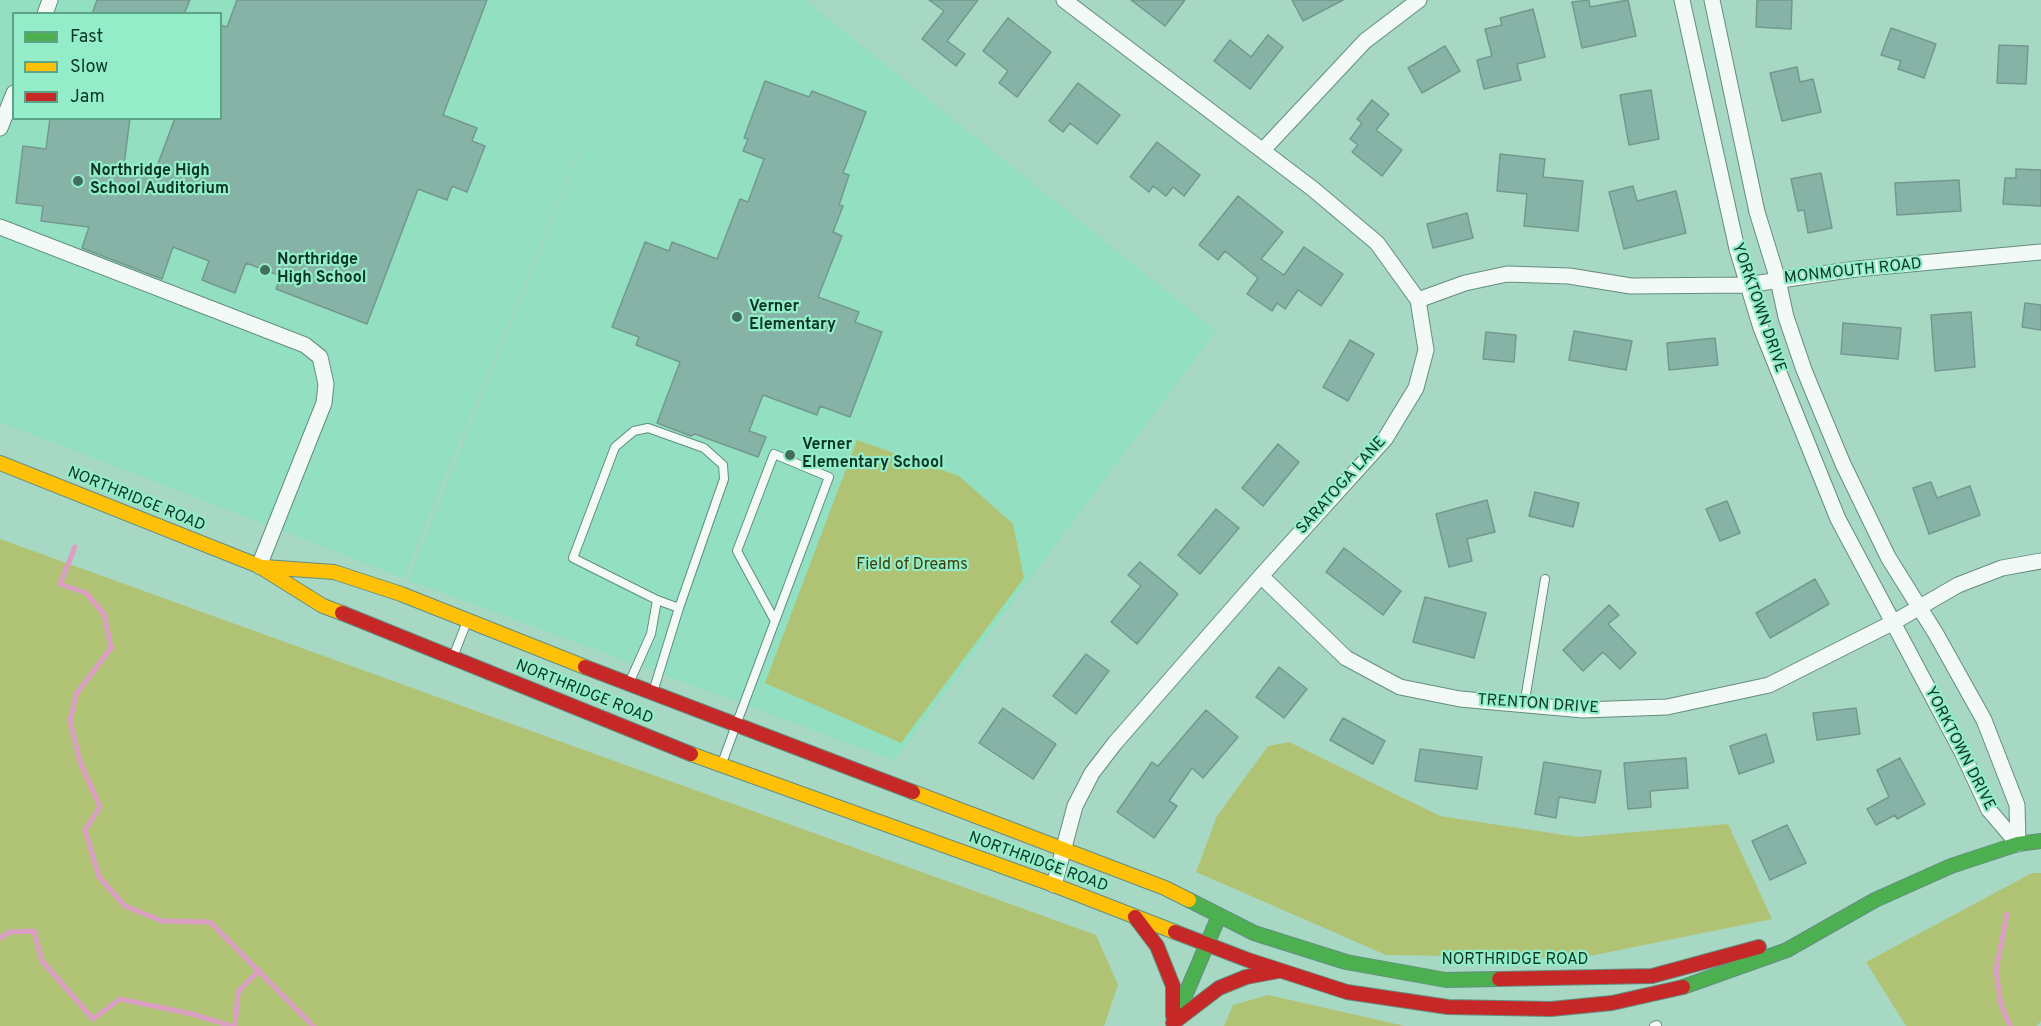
<!DOCTYPE html>
<html>
<head>
<meta charset="utf-8">
<style>
	body { margin:0 }
	#map { position:relative; width:2041px; height:1026px; overflow:hidden; background:#a7d8c4; font-family:Overpass,sans-serif }
	canvas { display:block }
	.legend { position:absolute; left:12px; top:12px; width:210px; height:108px; box-sizing:border-box; background:#92edc8; border:2px solid #5da388; margin:0; padding:8px 10px; list-style:none; font-size:18px; color:#0d3527 }
	.legend li { display:flex; align-items:center; gap:12px; height:30px }
	.legend b { width:30px; border:2px solid #5da388 }
</style>
</head>
<body>
<div id="map">
<canvas width="2041" height="1026"></canvas>
<ul class="legend">
<li><b style="height:8px;background:#4caf50"></b>Fast</li>
<li><b style="height:8px;background:#ffc107"></b>Slow</li>
<li><b style="height:8px;background:#c62828"></b>Jam</li>
</ul>
</div>
<script>
const g = document.querySelector('canvas').getContext('2d');
g.lineJoin = 'round';
function fill(path, color) { g.fillStyle = color; g.fill(path, 'evenodd'); }
const poly = rows => new Path2D(rows.map(r => 'M' + r).join(''));
function strokePath(path, color, width, dash) { g.strokeStyle = color; g.lineWidth = width; g.lineCap = dash ? 'butt' : 'round'; g.setLineDash(dash || []); g.stroke(path); }
function label(font, color, halo, rows, align = 'center') {
  g.font = font + ' Overpass,sans-serif'; g.lineWidth = 4.5; g.setLineDash([]); g.textBaseline = 'middle'; g.strokeStyle = halo; g.fillStyle = color; for (const [text, x, y, turn = 0] of rows) {
    g.save(); g.translate(x, y); g.rotate((+turn || 0) * Math.PI / 180); g.textAlign = isNaN(turn) ? turn : align; if (halo) g.strokeText(text, 0, 0); g.fillText(text, 0, 0); g.restore();
  }
}
fill(poly([
	[0,0,805,0,1216,331,894,760,408,580,630,25,404,578,0,422],
	[14,14,220,14,220,118,14,118]
]), '#92dfc1');
fill(poly([
	[857,440,959,476,1013,524,1024,578,901,743,765,683],
	[0,539,1096,935,1118,985,1104,1026,0,1026],
	[1289,742,1440,816,1577,837,1728,824,1772,919,1580,958,1386,955,1196,872,1217,816,1268,746],
	[2032,873,2041,873,2041,1021,2037,1026,1906,1026,1866,962],
	[1268,995,1405,1026,1224,1026,1233,1005]
]), '#b0c375');
strokePath(poly([
	[75,547,60,584,86,593,104,614,111,648,76,694,70,721,80,762,100,807,85,830,99,877,125,906,162,921,210,922,313,1026],
	[2007,914,1996,970,2001,1005,2010,1026],
	[0,938,10,932,34,931,42,961,93,1019,120,999,192,1014,231,1026],
	[235,1026,238,992,259,970]
]), '#da9fc2', 5);
const building = poly([
	[97,0,190,0,184,14,92,14,97,0],
	[237,0,487,0,443,115,477,128,472,141,485,146,467,192,452,186,447,200,418,189,367,324,276,289,281,276,246,263,235,293,202,280,209,261,173,247,162,279,82,248,89,227,41,221,43,206,16,203,23,146,46,149,50,118,130,118,124,165,156,169,175,118,220,118,220,25,227,27,237,0],
	[929,0,978,0,947,41,965,54,956,66,922,39,944,11,929,0],
	[1131,0,1185,0,1165,26,1131,0],
	[1292,0,1343,0,1303,21,1292,0],
	[1589,0,1590,7,1628,0,1636,36,1582,48,1572,2,1589,0],
	[1757,0,1792,0,1791,29,1756,27,1757,0],
	[1533,9,1545,57,1517,64,1521,80,1484,89,1477,60,1492,56,1485,29,1502,25,1500,18,1533,9],
	[1008,18,1051,52,1017,97,999,83,1008,71,983,51,1008,18],
	[1891,28,1936,44,1924,78,1898,69,1901,61,1881,55,1891,28],
	[1268,35,1283,47,1250,89,1214,61,1230,40,1251,57,1268,35],
	[1999,45,2028,46,2026,84,1997,83,1999,45],
	[1445,46,1460,71,1422,93,1408,68,1445,46],
	[1797,67,1800,82,1813,79,1821,112,1782,121,1770,73,1797,67],
	[765,81,809,97,812,91,866,112,843,173,849,175,839,205,843,206,833,232,842,236,818,297,859,312,855,322,882,332,850,417,820,406,817,415,763,395,749,431,766,437,758,457,695,434,691,436,657,423,680,362,636,345,639,337,612,327,645,242,669,251,672,242,717,259,740,199,748,202,764,159,743,151,748,139,744,138,765,81],
	[1078,83,1120,115,1097,144,1070,123,1063,132,1049,121,1078,83],
	[1651,90,1659,139,1629,145,1620,95,1651,90],
	[1372,100,1389,114,1376,130,1402,150,1382,176,1352,152,1358,145,1350,139,1362,123,1357,119,1372,100],
	[1157,142,1200,175,1184,196,1173,187,1166,196,1153,186,1149,192,1130,177,1157,142],
	[1500,154,1545,159,1543,177,1583,181,1578,231,1524,226,1527,194,1497,191,1500,154],
	[2016,169,2041,170,2041,206,2003,204,2005,178,2016,178,2016,169],
	[1821,173,1832,228,1808,233,1804,210,1798,211,1791,179,1821,173],
	[1959,180,1961,211,1897,215,1895,183,1959,180],
	[1633,186,1637,201,1676,191,1686,233,1624,249,1609,192,1633,186],
	[1238,196,1283,232,1261,259,1284,275,1304,247,1343,274,1321,306,1298,290,1285,309,1277,303,1272,311,1247,294,1258,278,1225,251,1218,260,1199,245,1238,196],
	[1467,213,1473,238,1433,248,1427,224,1467,213],
	[2025,303,2041,305,2041,330,2022,327,2025,303],
	[1971,312,1975,367,1935,371,1931,315,1971,312],
	[1843,323,1901,328,1898,359,1841,354,1843,323],
	[1574,331,1632,341,1626,370,1569,360,1574,331],
	[1486,332,1516,335,1514,362,1483,359,1486,332],
	[1715,338,1718,365,1669,370,1667,343,1715,338],
	[1350,340,1374,354,1348,401,1323,387,1350,340],
	[1278,444,1299,462,1263,506,1242,488,1278,444],
	[1931,482,1937,498,1970,486,1980,515,1929,534,1913,488,1931,482],
	[1535,492,1579,503,1573,527,1529,516,1535,492],
	[1487,500,1495,532,1467,539,1472,561,1449,567,1436,514,1487,500],
	[1727,501,1740,533,1720,541,1706,509,1727,501],
	[1216,509,1239,528,1200,574,1178,555,1216,509],
	[1344,548,1401,591,1383,615,1326,572,1344,548],
	[1140,562,1178,594,1137,644,1111,622,1141,586,1128,575,1140,562],
	[1815,579,1829,604,1770,638,1756,613,1815,579],
	[1425,597,1486,613,1474,658,1413,642,1425,597],
	[1609,605,1619,615,1608,624,1636,653,1620,669,1603,652,1583,671,1563,650,1609,605],
	[1086,654,1109,671,1076,714,1053,696,1086,654],
	[1279,667,1307,689,1284,718,1256,697,1279,667],
	[1003,708,1056,744,1033,779,979,743,1003,708],
	[1856,708,1860,734,1817,740,1813,713,1856,708],
	[1206,710,1238,737,1203,778,1192,768,1169,801,1177,806,1154,838,1117,812,1152,762,1158,766,1206,710],
	[1343,718,1385,741,1373,764,1330,740,1343,718],
	[1766,734,1774,762,1739,774,1730,746,1766,734],
	[1420,749,1482,757,1477,789,1415,781,1420,749],
	[1686,758,1688,788,1650,791,1651,807,1628,809,1624,763,1686,758],
	[1900,758,1925,804,1897,819,1895,815,1876,825,1867,809,1889,797,1877,770,1900,758],
	[1544,762,1601,771,1595,803,1559,797,1556,818,1535,814,1544,762],
	[1787,825,1806,863,1770,880,1752,841,1787,825]
]);
fill(building, '#87b3a7');
strokePath(building, '#73998f', 1.5);
const lane = poly([
	[657,600,679,608],
	[453,657,466,624],
	[630,681,651,634,657,600,573,558,615,447,634,431,648,428,704,448,723,465,724,479,679,608,653,692],
	[1524,706,1545,579],
	[721,766,736,725,829,477,774,454,737,551,775,621],
	[1654,1026,1657,1025]
]);
const street = poly([
	[1682,0,1737,249,1761,328,1838,519,1963,754,1989,810,2018,844],
	[1712,0,1757,212,1778,280,1786,317,1804,370,1843,464,1888,557,1936,634,1984,720,2017,805,2018,844],
	[45,14,50,0],
	[0,128,14,93],
	[1263,150,1365,41,1419,0],
	[0,227,305,345,320,357,326,384,324,403,259,566],
	[1418,300,1465,283,1507,274,1569,276,1631,286,1746,285,1856,269,2041,252],
	[1261,576,1346,658,1400,687,1460,699,1583,710,1667,707,1769,685,1894,622,1958,585,2002,568,2041,561],
	[1054,885,1075,806,1092,773,1115,743,1261,576,1385,439,1416,388,1426,350,1418,300,1377,243,1313,189,1064,0]
]);
const fast = poly([
	[1189,900,1254,933,1346,962,1446,980,1499,979],
	[1683,987,1787,950,1875,900,1951,866,2018,844,2041,841],
	[1176,1017,1219,916]
]);
const slow = poly([
	[0,463,259,566,323,606,342,613],
	[264,567,334,572,401,594,585,667],
	[691,754,1054,885,1175,932],
	[913,792,1165,888,1189,900]
]);
const jam = poly([
	[342,613,691,754],
	[585,667,913,792],
	[1135,917,1157,946,1173,986,1173,1016],
	[1175,932,1248,960,1347,992,1448,1007,1551,1009,1612,1003,1683,987],
	[1499,979,1652,976,1759,947],
	[1173,1023,1219,988,1246,977,1278,971]
]);
strokePath(lane, '#638e7f', 10);
strokePath(street, '#638e7f', 17);
strokePath(fast, '#638e7f', 16);
strokePath(slow, '#638e7f', 16);
strokePath(jam, '#638e7f', 16);
strokePath(lane, '#f2f9f6', 8);
strokePath(street, '#f2f9f6', 15);
strokePath(fast, '#4caf50', 14);
strokePath(slow, '#ffc107', 14);
strokePath(jam, '#c62828', 14);
for (const [x, y, r, color] of [
	[78,181,6,"#436e5e"],
	[265,270,6,"#436e5e"],
	[737,317,6,"#436e5e"],
	[790,455,6,"#436e5e"]
]) { const dot = new Path2D(); dot.arc(x, y, r, 0, 2 * Math.PI); g.fillStyle = color; g.fill(dot); strokePath(dot, '#92edc8', 2); }
label('bold 16px', '#0d3527', '#92edc8', [
	["Northridge High",90,172],
	["School Auditorium",90,190],
	["Northridge",277,261],
	["High School",277,279],
	["Verner",749,308],
	["Elementary",749,326],
	["Verner",802,446],
	["Elementary School",802,464]
], 'left');
label('16px', '#0d3527', '#92edc8', [
	["MONMOUTH ROAD",1853,272,-6],
	["YORKTOWN DRIVE",1758,308,71],
	["SARATOGA LANE",1342,486,-48],
	["NORTHRIDGE ROAD",136,500,22],
	["NORTHRIDGE ROAD",584,693,22],
	["TRENTON DRIVE",1538,705,4],
	["YORKTOWN DRIVE",1959,749,63],
	["NORTHRIDGE ROAD",1038,863,20],
	["NORTHRIDGE ROAD",1515,961]
]);
label('16px', '#403d06', '#92edc8', [
	["Field of Dreams",912,566]
]);
</script>
</body>
</html>
